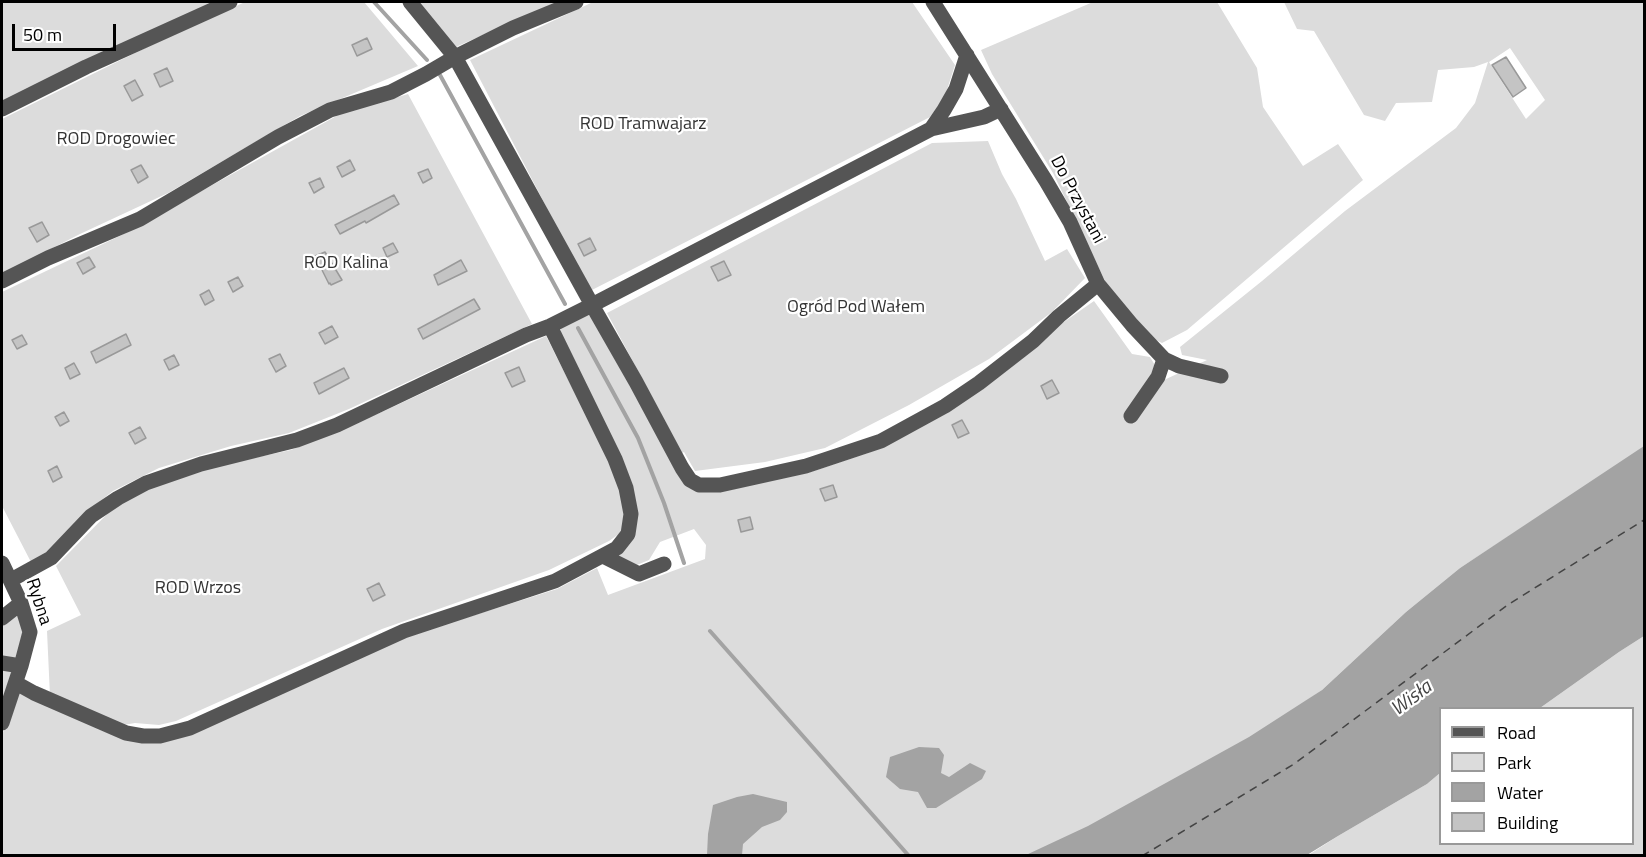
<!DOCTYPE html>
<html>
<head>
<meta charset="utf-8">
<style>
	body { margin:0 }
	#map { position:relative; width:1646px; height:857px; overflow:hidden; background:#fff; font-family:"Titillium Web",sans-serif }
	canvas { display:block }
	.frame { position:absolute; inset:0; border:3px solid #000; pointer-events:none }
	.legend { position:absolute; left:1439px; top:707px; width:195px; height:138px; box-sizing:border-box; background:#fff; border:2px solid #999; margin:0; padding:8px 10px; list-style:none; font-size:18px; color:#000 }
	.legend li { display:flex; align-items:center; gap:12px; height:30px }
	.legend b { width:30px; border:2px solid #999 }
	.scale { position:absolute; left:12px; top:24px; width:104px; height:27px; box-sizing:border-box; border:3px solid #000; border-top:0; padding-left:8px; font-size:18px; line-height:21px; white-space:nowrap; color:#000; -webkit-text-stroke:4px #fff; paint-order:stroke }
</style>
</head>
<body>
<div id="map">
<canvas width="1646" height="857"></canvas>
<div class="frame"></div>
<ul class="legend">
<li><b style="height:8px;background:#555"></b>Road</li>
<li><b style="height:16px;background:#dcdcdc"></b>Park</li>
<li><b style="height:16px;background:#a3a3a3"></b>Water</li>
<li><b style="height:16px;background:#c4c4c4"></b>Building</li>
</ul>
<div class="scale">50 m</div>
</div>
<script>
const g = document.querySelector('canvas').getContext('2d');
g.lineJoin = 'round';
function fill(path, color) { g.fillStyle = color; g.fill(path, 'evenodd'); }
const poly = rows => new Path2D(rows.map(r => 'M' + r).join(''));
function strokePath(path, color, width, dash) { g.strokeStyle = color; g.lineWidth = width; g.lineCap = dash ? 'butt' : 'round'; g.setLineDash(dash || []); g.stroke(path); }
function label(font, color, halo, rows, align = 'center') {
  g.font = font + ' "Titillium Web",sans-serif'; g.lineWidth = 4.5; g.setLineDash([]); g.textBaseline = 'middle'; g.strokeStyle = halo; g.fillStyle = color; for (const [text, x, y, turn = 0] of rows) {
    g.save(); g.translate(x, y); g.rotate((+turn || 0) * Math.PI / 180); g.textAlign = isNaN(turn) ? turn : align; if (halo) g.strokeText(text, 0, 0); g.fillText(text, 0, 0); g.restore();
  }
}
fill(poly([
	[2,2,215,2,2,103],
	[245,2,364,2,418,66,300,116,168,193,80,234,2,274,2,119,141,50],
	[415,2,557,2,458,46,454,50],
	[593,2,912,2,955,65,944,99,930,117,590,291,470,60],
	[1093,2,1217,2,1257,68,1263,107,1303,166,1338,144,1363,180,1187,330,1162,343,1152,338,1107,285,1053,173,992,74,981,50],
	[1284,2,1644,2,1644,448,1460,568,1406,612,1322,690,1264,730,1100,823,1030,855,2,855,2,735,18,691,146,740,402,638,557,589,597,568,608,595,705,559,706,545,694,529,660,542,649,560,632,567,617,555,636,519,560,341,561,325,585,313,596,320,678,471,689,488,724,489,811,472,868,453,974,395,1061,324,1094,301,1132,354,1150,357,1164,380,1207,360,1182,355,1180,347,1262,281,1345,211,1456,128,1475,103,1488,62,1474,67,1438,70,1432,102,1396,103,1385,121,1364,115,1314,31,1297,29],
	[1510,48,1545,100,1526,119,1489,62],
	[408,94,532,324,349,409,289,433,231,446,159,468,113,491,86,512,47,554,32,564,2,506,2,292,126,233,340,114],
	[988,141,1002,174,1016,199,1045,261,1067,249,1085,278,1052,312,989,359,909,405,825,448,765,462,695,471,684,452,682,453,607,313,932,143],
	[546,336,613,468,627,506,623,531,609,541,549,570,382,629,176,721,159,725,135,723,123,725,50,696,47,631,81,615,56,566,115,506,131,494,216,466,291,450,384,411],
	[18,612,24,628,18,659,2,661,2,624],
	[1644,636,1644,855,1307,856,1338,836,1427,784,1440,773,1440,844,1632,844,1632,708,1540,708,1619,652],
	[2,667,9,669,13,674,2,713]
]), '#dcdcdc');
fill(poly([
	[1644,446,1644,636,1619,652,1540,708,1440,708,1440,773,1427,784,1338,836,1307,855,1026,855,1088,826,1249,737,1322,690,1406,612,1460,568],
	[919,747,939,748,944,755,941,773,949,777,970,763,986,771,982,779,936,808,927,808,918,792,900,789,886,777,890,757],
	[753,794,787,802,787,812,780,820,762,827,743,844,742,855,707,855,708,834,713,805,737,797]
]), '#a3a3a3');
strokePath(poly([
	[374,2,427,60],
	[440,75,565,304],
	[578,328,638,438,664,503,684,563],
	[710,631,909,856]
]), '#a3a3a3', 4);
strokePath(poly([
	[1142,856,1294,764,1509,604,1644,520]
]), '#444', 1.5, [8, 6]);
const building = poly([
	[367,38,372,49,357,56,352,45,367,38],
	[1506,57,1526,88,1513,97,1492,65,1506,57],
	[167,68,173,81,160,87,154,74,167,68],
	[135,80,143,95,132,101,124,86,135,80],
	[350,160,355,170,342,177,337,167,350,160],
	[141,165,148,177,138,183,131,170,141,165],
	[428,169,432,178,423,183,418,173,428,169],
	[320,178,324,187,314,193,309,183,320,178],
	[394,195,399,204,366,223,365,221,340,234,335,225,394,195],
	[42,222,49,235,37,242,29,228,42,222],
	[590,238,596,250,584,256,578,244,590,238],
	[393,243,398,252,387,257,383,248,393,243],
	[325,252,342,280,331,285,330,283,329,284,315,256,325,252],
	[366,255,371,264,361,269,357,260,366,255],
	[89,257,95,267,83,274,77,263,89,257],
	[461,260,467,271,438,285,434,275,461,260],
	[724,261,731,275,718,281,711,267,724,261],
	[238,277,243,286,233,292,228,282,238,277],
	[209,290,214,300,205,305,200,295,209,290],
	[474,299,480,309,423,339,418,329,474,299],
	[332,326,338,337,325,344,319,333,332,326],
	[126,334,131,345,96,363,91,352,126,334],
	[22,335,27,344,17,349,12,340,22,335],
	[280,354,286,366,276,372,269,359,280,354],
	[174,355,179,365,169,370,164,360,174,355],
	[74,363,80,374,70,379,65,368,74,363],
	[519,367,525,381,512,387,505,373,519,367],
	[344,368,349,378,319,394,314,383,344,368],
	[1052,380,1059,393,1047,399,1041,386,1052,380],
	[64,412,69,421,60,426,55,417,64,412],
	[962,420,969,433,958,438,952,425,962,420],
	[140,427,146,438,135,444,129,433,140,427],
	[57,466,62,477,53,482,48,471,57,466],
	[833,485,837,497,825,501,820,489,833,485],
	[750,517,753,529,741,532,738,520,750,517],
	[379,583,385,595,373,601,367,589,379,583]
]);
fill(building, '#c4c4c4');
strokePath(building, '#999', 1.5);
strokePath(poly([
	[410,2,455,57,592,305,931,129,944,110,956,89,967,55],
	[933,2,1046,181,1070,222,1098,284,1132,325,1164,359,1179,366,1221,376],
	[2,109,86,67,230,2],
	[931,129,984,117,1001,109],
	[2,281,48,258,140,219,278,137,330,110,391,92,426,74,455,57,513,28,576,2],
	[1131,416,1158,377,1164,359],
	[603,556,639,574,664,564],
	[2,563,21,603,30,632,21,666,2,723],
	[11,580,51,558,91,516,118,498,146,483,201,464,297,440,337,425,526,335,550,326,592,305,636,382,682,468,690,480,699,485,720,485,806,466,881,441,945,406,979,383,1033,341,1059,316,1098,284],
	[2,618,21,603],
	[2,663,21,666],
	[16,683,34,693,126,733,143,736,160,736,190,728,404,631,555,581,617,548,628,534,631,514,626,488,615,459,550,326]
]), '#555', 15);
label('18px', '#333', '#fff', [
	["ROD Tramwajarz",643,125],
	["ROD Drogowiec",116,140],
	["ROD Kalina",346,264],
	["Ogród Pod Wałem",856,308],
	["ROD Wrzos",198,589]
]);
label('18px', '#000', '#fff', [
	["Do Przystani",1077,200,62],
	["Rybna",38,602,72]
]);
label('italic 20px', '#444', '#fff', [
	["Wisła",1412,699,-37]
]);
</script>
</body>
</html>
